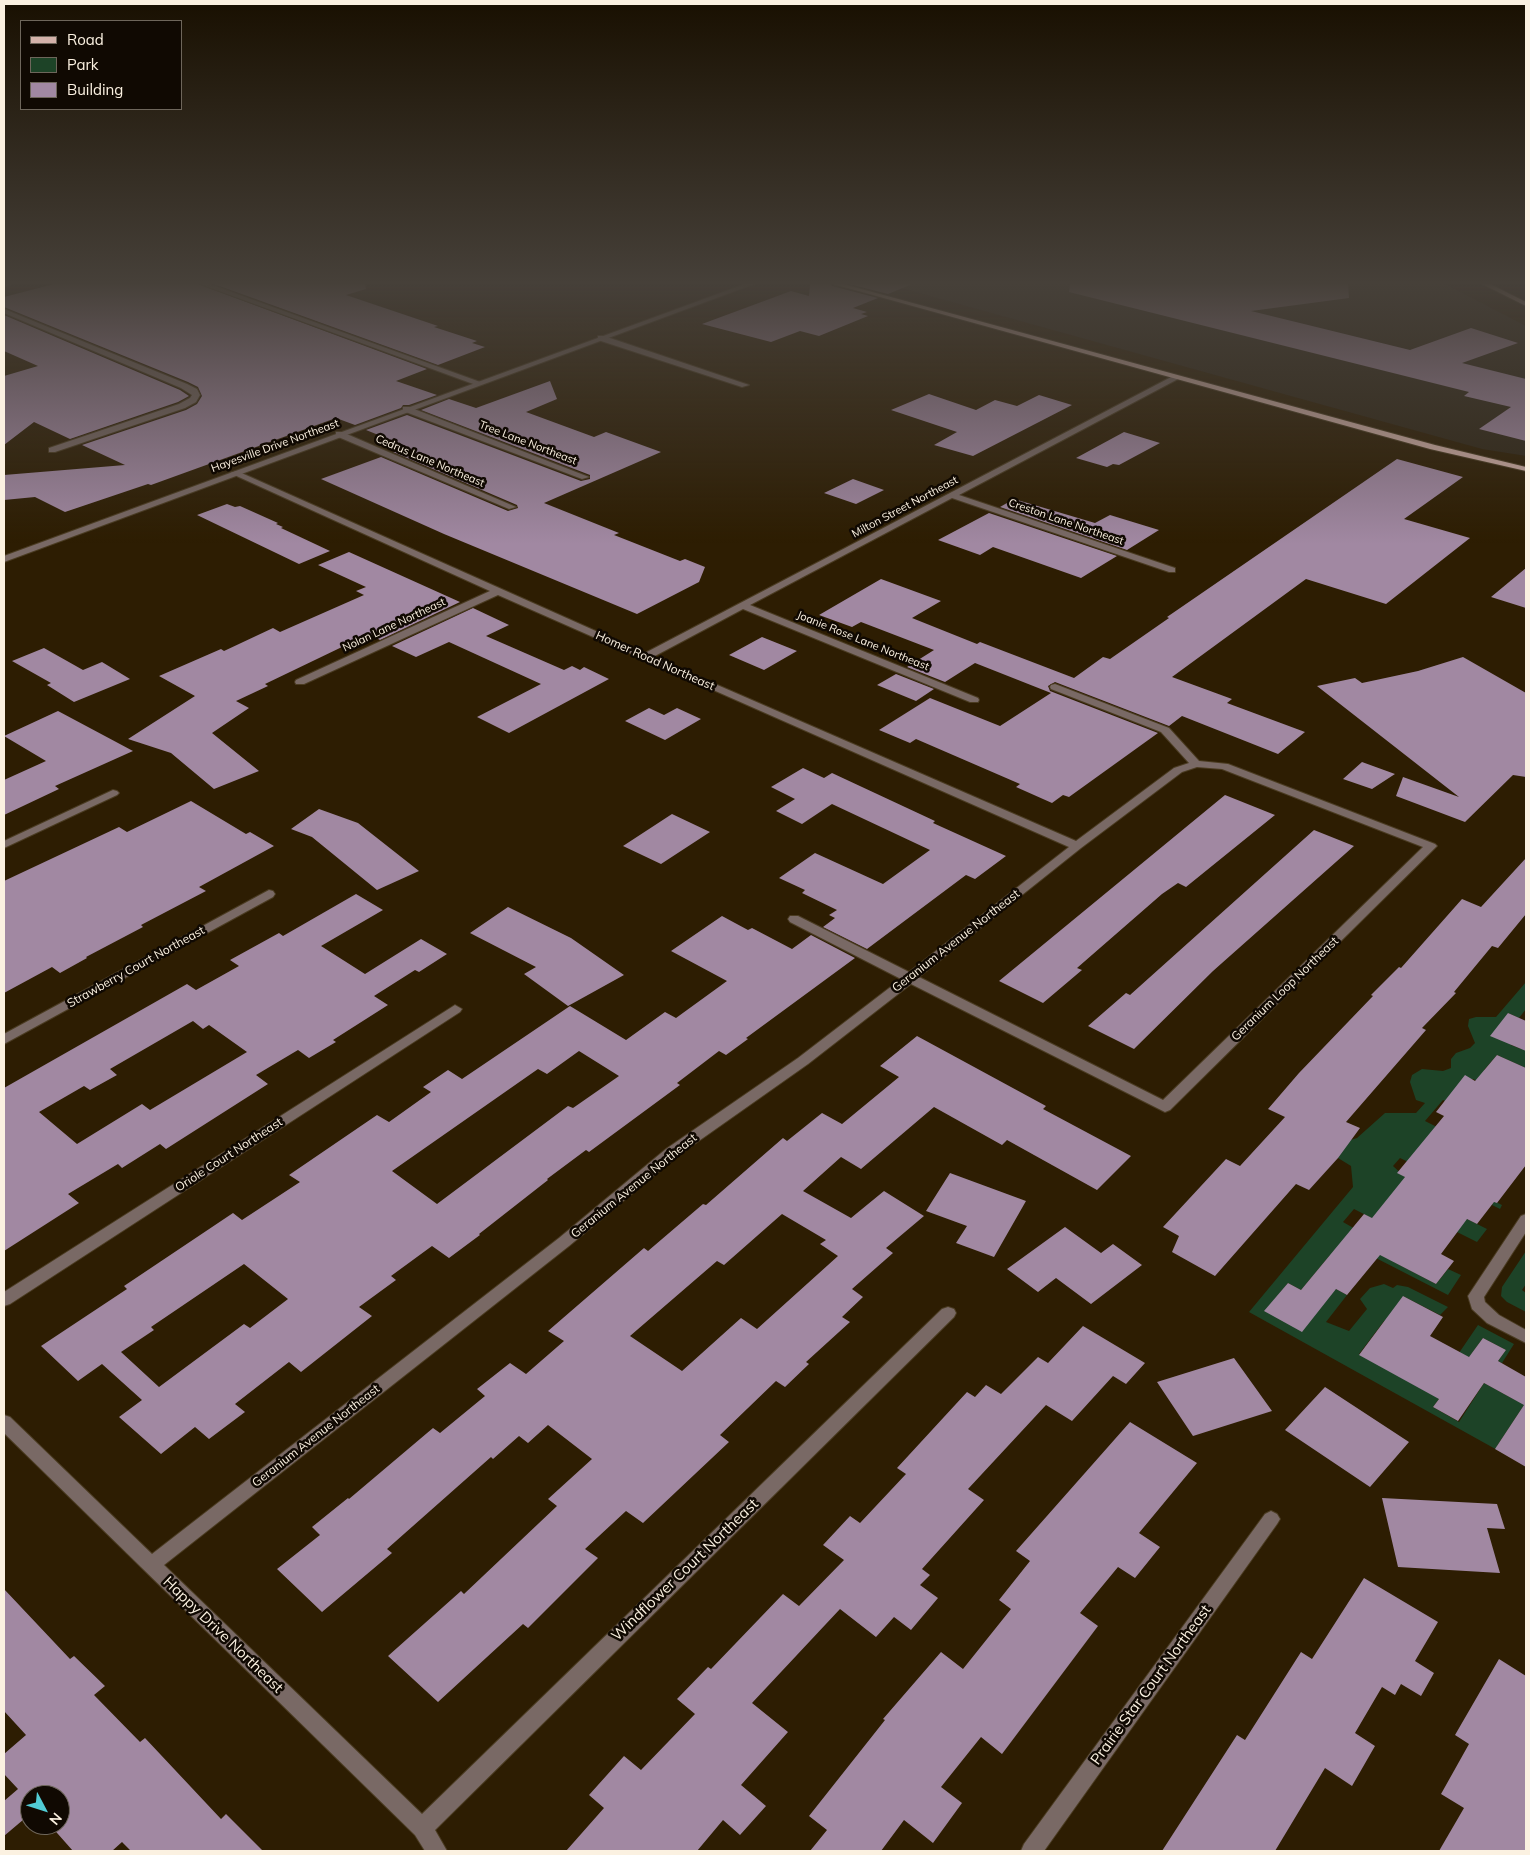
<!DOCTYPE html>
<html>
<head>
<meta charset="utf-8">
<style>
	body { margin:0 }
	#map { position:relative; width:1530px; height:1855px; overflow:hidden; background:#2d1d02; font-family:Mulish,sans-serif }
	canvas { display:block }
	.frame { position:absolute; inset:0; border:5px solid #fbf1e1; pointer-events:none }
	.legend { position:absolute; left:20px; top:20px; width:162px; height:90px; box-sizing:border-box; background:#100902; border:1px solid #6e665b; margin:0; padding:6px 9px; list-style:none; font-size:15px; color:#fbf1e1 }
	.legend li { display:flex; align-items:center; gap:10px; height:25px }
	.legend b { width:25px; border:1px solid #6e665b }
	.north { position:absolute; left:20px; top:1785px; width:50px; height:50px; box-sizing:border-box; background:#100902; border:1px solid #6e665b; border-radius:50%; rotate:130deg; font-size:14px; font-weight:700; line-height:20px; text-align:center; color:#fbf1e1 }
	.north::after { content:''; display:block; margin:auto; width:18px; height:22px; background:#51ccd5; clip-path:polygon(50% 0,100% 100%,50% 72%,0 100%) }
</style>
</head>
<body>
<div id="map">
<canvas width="1530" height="1855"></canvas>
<div class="frame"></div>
<ul class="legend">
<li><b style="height:6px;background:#d4b2aa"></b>Road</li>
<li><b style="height:14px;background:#1d4327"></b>Park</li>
<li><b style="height:14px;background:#a188a2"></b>Building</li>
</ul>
<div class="north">N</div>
</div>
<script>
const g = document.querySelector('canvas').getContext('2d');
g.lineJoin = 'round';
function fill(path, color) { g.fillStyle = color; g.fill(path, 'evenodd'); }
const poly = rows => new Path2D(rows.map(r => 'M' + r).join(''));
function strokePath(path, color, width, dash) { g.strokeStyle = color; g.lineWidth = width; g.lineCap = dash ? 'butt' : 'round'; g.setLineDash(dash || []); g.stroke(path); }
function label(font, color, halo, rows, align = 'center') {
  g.font = font + ' Mulish,sans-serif'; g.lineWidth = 5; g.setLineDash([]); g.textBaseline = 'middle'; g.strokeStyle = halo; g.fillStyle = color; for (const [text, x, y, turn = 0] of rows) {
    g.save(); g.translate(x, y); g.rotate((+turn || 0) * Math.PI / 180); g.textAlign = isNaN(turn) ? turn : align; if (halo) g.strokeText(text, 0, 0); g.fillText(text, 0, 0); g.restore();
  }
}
fill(poly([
	[887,284,1445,284,1526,326,1526,456,1482,449]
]), '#2f2616');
fill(poly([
	[1526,982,1526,1009,1519,1018,1508,1013,1511,1045,1521,1049,1526,1043,1526,1068,1497,1055,1484,1070,1526,1090,1526,1103,1473,1079,1461,1080,1508,1130,1443,1100,1425,1121,1447,1132,1467,1188,1502,1205,1500,1209,1492,1205,1493,1203,1400,1158,1393,1166,1405,1177,1403,1187,1487,1229,1477,1242,1457,1232,1458,1231,1440,1253,1354,1209,1343,1222,1399,1254,1394,1262,1436,1284,1448,1269,1461,1275,1448,1295,1370,1255,1330,1255,1301,1290,1288,1283,1265,1311,1336,1289,1347,1295,1326,1322,1349,1331,1367,1309,1360,1299,1370,1288,1384,1284,1393,1288,1397,1285,1408,1287,1448,1307,1440,1315,1403,1296,1403,1304,1391,1319,1384,1321,1359,1354,1431,1394,1478,1325,1514,1344,1502,1363,1498,1361,1506,1350,1483,1338,1433,1407,1459,1422,1484,1383,1517,1401,1526,1388,1526,1402,1497,1446,1526,1460,1526,1466,1249,1312,1353,1187,1351,1166,1338,1158,1341,1143,1357,1138,1385,1113,1416,1113,1425,1103,1416,1100,1410,1082,1412,1075,1422,1069,1443,1071,1451,1068,1451,1059,1456,1053,1470,1048,1475,1043,1468,1026,1469,1019,1476,1017,1496,1017],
	[1526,1251,1526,1284,1522,1290,1526,1293,1526,1312,1507,1302,1501,1296,1502,1287]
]), '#1d4327');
fill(poly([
	[54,284,198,284,427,369,396,381,437,395,409,405,403,405,401,408,355,425,336,418,151,485,148,484,65,512,35,497,4,500,4,475,125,465,82,445,186,410,197,404,202,396,198,387,188,382,4,307,4,297],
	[214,284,365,284,366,289,346,295,438,326,434,327,477,341,472,343,485,347,438,365],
	[810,284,831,284,832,286,878,298,853,308,867,312,861,314,868,316,819,336,800,331,771,342,702,324,791,291,809,296],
	[849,284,910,284,910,285,888,294],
	[1070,284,1348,284,1349,298,1251,311,1410,350,1471,328,1518,343,1462,363,1526,379,1526,441,1479,429,1511,407,1464,396,1469,392,1069,292],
	[4,315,180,390,189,396,178,402,70,439,34,422,4,445,4,376,38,366,4,351],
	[550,381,557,399,526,412,594,437,606,432,661,452,544,503,619,533,614,535,680,561,685,559,705,567,699,582,637,614,444,534,321,479,381,457,508,511,518,508,517,505,393,452,408,447,366,430,407,415,581,481,590,479,590,475,421,410,449,399,476,408],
	[929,394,976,410,995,400,1017,406,1039,395,1072,405,973,456,934,445,957,432,891,410],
	[1124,432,1160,443,1119,465,1113,464,1107,467,1076,458],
	[1397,459,1463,477,1404,519,1470,538,1386,604,1306,579,1172,677,1232,699,1227,703,1305,732,1278,754,1182,716,1169,726,1055,682,1048,686,1050,691,1158,733,1069,797,1063,795,1052,803,1016,787,1020,784,916,739,910,743,879,730,930,698,1000,726,1051,693,975,663,945,682,907,667,934,650,861,622,852,627,819,615,881,579,941,601,912,618,977,644,980,642,1074,678,1103,657,1110,659,1169,618,1167,617],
	[853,479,884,490,856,504,824,493],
	[1014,499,1095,523,1110,515,1159,530,1127,550,1000,507],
	[227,504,235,507,240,506,278,523,276,524,283,527,281,528,330,551,299,564,197,515],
	[989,513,1117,556,1081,578,993,547,980,555,938,540],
	[349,552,460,602,380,640,369,634,265,684,268,686,236,701,249,708,212,733,259,771,214,789,171,753,128,739,195,696,159,676,221,649,224,651,273,628,280,632,364,595,356,591,366,587,318,565],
	[1526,568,1526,608,1491,597],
	[473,608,509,625,486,636,564,670,572,666,580,670,584,667,609,679,509,733,477,717,541,684,449,642,416,657,392,646],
	[762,637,797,651,764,670,729,655],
	[44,648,83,670,102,662,130,679,74,702,47,685,51,683,12,661],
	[1463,657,1526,693,1526,777,1513,775,1465,822,1396,796,1403,777,1459,797,1317,686,1355,678,1362,683,1418,671],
	[896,674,934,689,916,701,877,685],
	[649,708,664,715,677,708,701,719,665,740,625,721],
	[58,711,133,751,55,786,59,789,4,815,4,780,46,761,4,736],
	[1362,762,1395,774,1372,789,1343,779],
	[803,768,824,778,832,773,935,821,933,823,1006,856,975,879,966,875,867,949,823,927,835,918,829,915,837,910,802,893,805,890,779,878,815,853,883,884,930,850,832,804,802,824,776,811,795,799,771,787],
	[1225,795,1275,815,1186,887,1178,883,1162,894,1077,968,1082,970,1043,1003,999,981],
	[191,801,246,834,250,832,274,846,199,887,206,891,141,925,143,927,86,957,87,958,60,973,52,967,4,993,4,881,119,827,127,832],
	[319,809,358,823,419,871,377,890,312,837,291,829],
	[672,814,710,832,661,864,623,846],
	[1314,830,1354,846,1213,971,1134,1049,1088,1026,1126,993,1130,995],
	[1526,858,1526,914,1498,948,1492,946,1454,992,1456,993,1422,1028,1426,1030,1346,1122,1360,1128,1338,1158,1309,1190,1296,1184,1215,1276,1172,1252,1179,1236,1163,1227,1226,1159,1240,1166,1285,1117,1268,1109,1299,1073,1373,996,1371,995,1399,967,1401,968,1462,899,1481,907],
	[356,894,383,910,321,946,365,974,421,939,447,954,419,972,415,970,374,996,388,1005,333,1040,336,1042,309,1058,298,1050,256,1075,268,1084,166,1149,160,1144,122,1168,118,1164,68,1194,79,1203,4,1251,4,1088,187,984,196,990,239,966,230,960,279,933,283,936],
	[193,1021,203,1029,209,1025,247,1052,150,1110,142,1104,77,1144,39,1112,84,1086,90,1090,117,1075,110,1069],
	[508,907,571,938,624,975,568,1006,524,974,536,967,470,933],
	[722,916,748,930,752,928,792,949,811,935,855,958,746,1038,748,1039,726,1055,719,1051,677,1083,680,1085,589,1152,586,1150,547,1179,548,1180,479,1234,480,1235,449,1258,432,1246,391,1276,396,1280,359,1307,372,1316,301,1372,289,1362,235,1404,245,1412,209,1439,195,1427,161,1454,119,1417,142,1400,102,1364,78,1381,41,1346,127,1289,124,1286,233,1213,242,1220,300,1182,289,1175,377,1115,389,1122,431,1092,423,1087,448,1070,462,1079,570,1006,626,1040,665,1012,676,1018,727,981,671,951],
	[579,1051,619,1076,573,1108,568,1106,437,1204,392,1171,538,1069,547,1074],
	[244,1264,288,1299,250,1328,244,1324,159,1387,121,1352,154,1330,151,1327],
	[1508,1013,1526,1021,1526,1051,1490,1036],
	[917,1036,1046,1106,1043,1109,1131,1156,1097,1190,1007,1140,1002,1145,934,1107,861,1169,841,1157,803,1191,851,1218,884,1191,924,1216,886,1248,893,1253,852,1289,863,1297,842,1317,850,1322,806,1362,809,1364,785,1387,776,1381,720,1435,729,1442,643,1523,626,1511,585,1549,598,1558,528,1628,523,1624,438,1702,388,1656,461,1591,464,1594,557,1506,548,1499,592,1459,548,1425,528,1443,519,1436,493,1459,491,1457,387,1549,392,1553,322,1612,277,1569,320,1535,312,1527,348,1498,349,1499,433,1428,440,1433,485,1396,477,1389,510,1363,526,1374,564,1341,548,1331,644,1248,648,1251,703,1204,706,1205,783,1138,787,1141,822,1113,842,1124,899,1077,880,1066],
	[782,1214,826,1240,820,1244,838,1256,757,1329,741,1318,682,1371,630,1336,717,1261,724,1265],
	[1497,1055,1526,1068,1526,1165,1497,1203,1494,1202,1477,1224,1467,1219,1441,1254,1454,1261,1436,1284,1380,1255,1347,1295,1336,1289,1302,1332,1264,1311,1288,1283,1301,1290,1364,1214,1372,1218,1405,1177,1397,1173,1444,1116,1436,1112,1465,1075,1475,1081],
	[950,1173,1026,1201,994,1257,956,1243,967,1226,926,1211],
	[1065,1227,1101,1253,1113,1244,1142,1265,1091,1304,1056,1278,1038,1292,1007,1269],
	[1403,1296,1443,1317,1430,1336,1469,1357,1483,1338,1506,1350,1498,1361,1526,1377,1526,1467,1495,1449,1524,1405,1484,1383,1458,1421,1433,1407,1439,1399,1359,1355],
	[1083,1326,1145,1363,1126,1384,1113,1376,1072,1421,1046,1405,968,1489,984,1500,922,1569,930,1575,920,1585,938,1598,911,1630,894,1617,876,1637,840,1609,752,1703,788,1732,741,1785,766,1806,740,1835,723,1820,697,1851,566,1851,604,1808,589,1795,624,1756,641,1770,695,1714,677,1699,708,1667,711,1669,783,1594,799,1606,844,1560,823,1545,850,1516,860,1523,906,1474,897,1468,967,1392,975,1397,986,1385,1001,1394,1038,1357,1048,1363],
	[1234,1358,1272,1411,1193,1436,1157,1382],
	[1325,1387,1409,1442,1370,1487,1285,1430],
	[1130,1422,1197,1463,1139,1533,1160,1547,1135,1578,1118,1567,1080,1613,1098,1626,1002,1754,981,1737,941,1787,962,1803,933,1843,904,1820,881,1851,810,1851,827,1830,809,1816,885,1720,883,1719,941,1652,963,1669,1011,1609,999,1600,1030,1561,1016,1551],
	[1382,1498,1497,1504,1505,1529,1487,1528,1500,1573,1398,1567],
	[1364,1578,1438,1622,1415,1661,1434,1673,1421,1696,1401,1684,1395,1695,1382,1687,1355,1733,1375,1746,1352,1786,1325,1768,1275,1851,1162,1851,1237,1735,1245,1740,1301,1652,1312,1659],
	[4,1589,70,1659,74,1656,105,1686,94,1695,140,1742,145,1738,221,1819,226,1814,263,1851,131,1851,122,1842,112,1851,73,1851,50,1825,60,1825,60,1795,30,1795,30,1814,4,1836,4,1801,18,1789,4,1774,4,1754,26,1735,4,1711],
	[1499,1659,1526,1676,1526,1851,1439,1851,1464,1808,1441,1794,1469,1744,1455,1735]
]), '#a188a2');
const minor = poly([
	[4,284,11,284,4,287,4,284],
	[200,284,209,284,483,383,476,385,200,284],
	[4,309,187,384,197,389,200,395,196,402,185,408,55,452,49,452,49,448,179,404,190,398,192,395,181,388,4,313,4,309],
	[598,336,604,336,749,385,742,387,598,340,598,336],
	[1175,375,1179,377,1178,379,959,495,1175,568,1175,572,1169,572,952,498,750,605,978,698,979,700,978,702,970,702,743,609,653,657,1076,841,1174,768,1189,763,1161,732,1051,689,1050,687,1051,685,1055,684,1169,728,1199,761,1228,764,1435,844,1437,846,1170,1110,1165,1112,911,984,808,1064,676,1157,569,1246,164,1565,422,1814,942,1309,948,1307,954,1309,956,1313,954,1317,435,1830,447,1851,425,1851,415,1835,4,1433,4,1415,10,1417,152,1554,559,1238,666,1149,798,1058,901,979,790,922,788,919,790,916,798,916,909,972,1069,847,498,595,304,684,296,684,295,682,296,680,490,591,230,473,237,471,645,653,1175,375],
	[1197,767,1222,769,1423,847,1163,1100,919,977,1081,848,1182,772,1197,767],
	[403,407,409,407,589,477,582,479,403,411,403,407],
	[336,432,342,432,516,507,509,509,336,436,336,432],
	[113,790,117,791,119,793,117,795,4,848,4,841,113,790],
	[269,890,273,891,275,894,273,897,4,1044,4,1034,269,890],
	[455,1005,462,1009,460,1012,10,1304,4,1306,4,1292,455,1005],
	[1526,1214,1526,1232,1484,1297,1485,1302,1499,1315,1526,1330,1526,1343,1487,1323,1472,1309,1468,1296,1521,1216,1526,1214],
	[1271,1511,1277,1514,1280,1519,1277,1524,1044,1851,1021,1851,1024,1844,1265,1514,1271,1511]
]);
const tertiary = poly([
	[745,284,754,284,4,562,4,556,745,284]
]);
const primary = poly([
	[833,284,843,284,1435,445,1526,467,1526,471,1430,449,833,284],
	[1482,284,1490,284,1526,302,1526,306,1482,284]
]);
strokePath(minor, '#4a3b21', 2);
strokePath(tertiary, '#4a3b21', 2);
strokePath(primary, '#4a3b21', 2);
fill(minor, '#796965');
fill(tertiary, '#796965');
fill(primary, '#d4b2aa');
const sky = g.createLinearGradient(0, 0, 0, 544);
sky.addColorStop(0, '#191001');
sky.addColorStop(0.52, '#464039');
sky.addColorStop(1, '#46403900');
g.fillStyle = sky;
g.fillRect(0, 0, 1530, 544);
label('11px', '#fbf1e1', '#100902', [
	["Tree Lane Northeast",528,443,21],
	["Hayesville Drive Northeast",275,446,-20],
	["Cedrus Lane Northeast",430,461,23],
	["Milton Street Northeast",905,507,-28],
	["Creston Lane Northeast",1066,522,19],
	["Nolan Lane Northeast",394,625,-25],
	["Joanie Rose Lane Northeast",863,641,22]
]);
label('12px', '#fbf1e1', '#100902', [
	["Homer Road Northeast",655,661,24],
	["Geranium Avenue Northeast",956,941,-38],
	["Strawberry Court Northeast",136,967,-29],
	["Geranium Loop Northeast",1285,989,-44],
	["Oriole Court Northeast",229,1155,-33],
	["Geranium Avenue Northeast",634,1186,-39],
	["Geranium Avenue Northeast",316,1436,-38]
]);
label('15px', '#fbf1e1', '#100902', [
	["Windflower Court Northeast",685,1570,-44],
	["Happy Drive Northeast",223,1635,44],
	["Prairie Star Court Northeast",1151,1685,-54]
]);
</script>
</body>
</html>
